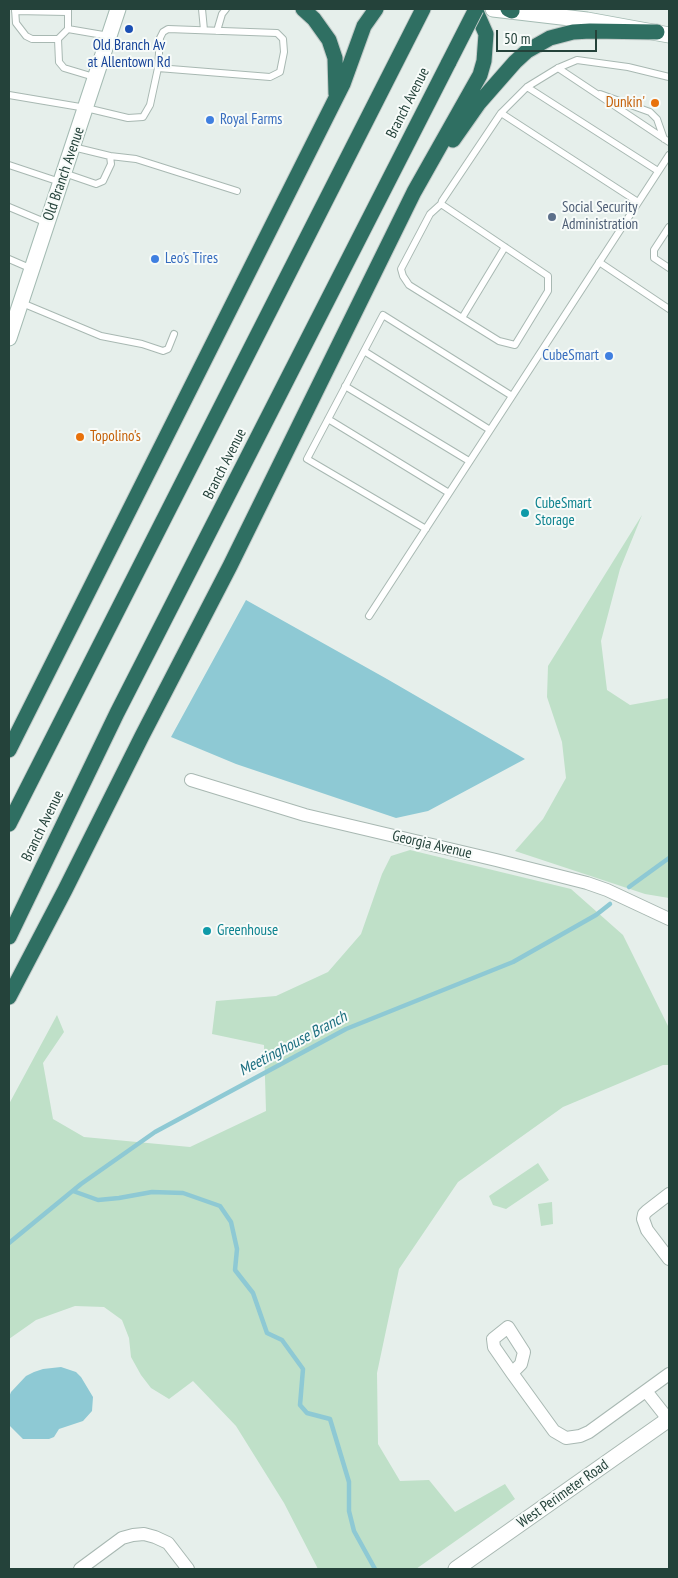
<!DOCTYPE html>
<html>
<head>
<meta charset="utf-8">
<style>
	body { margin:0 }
	#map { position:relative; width:678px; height:1578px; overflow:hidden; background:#e6efeb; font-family:"PT Sans Narrow",sans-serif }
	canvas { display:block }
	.frame { position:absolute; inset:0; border:10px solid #24423a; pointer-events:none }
	.scale { position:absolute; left:496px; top:30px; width:101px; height:22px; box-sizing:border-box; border:2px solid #24423a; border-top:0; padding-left:6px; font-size:15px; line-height:18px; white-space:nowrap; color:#24423a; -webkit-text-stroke:4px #f7fbf9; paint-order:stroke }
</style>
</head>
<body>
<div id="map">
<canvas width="678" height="1578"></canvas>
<div class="frame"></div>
<div class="scale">50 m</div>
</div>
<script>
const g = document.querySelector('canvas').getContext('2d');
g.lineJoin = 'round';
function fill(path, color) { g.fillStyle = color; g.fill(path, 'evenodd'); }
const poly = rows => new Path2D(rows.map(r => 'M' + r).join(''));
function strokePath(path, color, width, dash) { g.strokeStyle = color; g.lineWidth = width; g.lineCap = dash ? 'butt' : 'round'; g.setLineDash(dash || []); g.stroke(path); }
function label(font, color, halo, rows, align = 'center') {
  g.font = font + ' "PT Sans Narrow",sans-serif'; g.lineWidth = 4; g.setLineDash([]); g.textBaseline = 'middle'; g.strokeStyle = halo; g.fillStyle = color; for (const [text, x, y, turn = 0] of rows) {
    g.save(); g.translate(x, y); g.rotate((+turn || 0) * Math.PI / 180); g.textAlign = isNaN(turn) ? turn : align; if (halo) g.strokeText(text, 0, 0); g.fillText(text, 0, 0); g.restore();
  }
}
fill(poly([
	[642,515,620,569,601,641,607,690,630,705,669,698,669,898,645,894,515,851,543,819,566,778,562,742,547,697,548,666],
	[410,850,571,889,623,935,669,1028,669,1065,663,1065,563,1107,458,1182,399,1269,377,1373,378,1444,400,1481,429,1480,455,1512,505,1484,515,1499,416,1569,318,1569,284,1503,236,1426,193,1381,169,1399,151,1388,141,1375,131,1357,129,1338,122,1320,104,1307,75,1306,36,1320,9,1339,9,1104,57,1015,64,1032,43,1063,53,1119,84,1137,190,1147,266,1111,264,1045,212,1034,216,1001,276,996,328,972,361,934,382,874,391,856],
	[538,1163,549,1180,506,1209,493,1205,489,1196],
	[552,1202,553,1224,541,1226,538,1204]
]), '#bfe0c8');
fill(poly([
	[246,600,387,679,525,759,428,811,396,818,236,764,171,737],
	[61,1367,76,1372,81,1377,93,1397,92,1411,83,1421,59,1429,54,1437,49,1439,23,1439,9,1425,9,1397,11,1392,26,1376,34,1372,43,1369]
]), '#8ec9d4');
strokePath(poly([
	[629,887,669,858],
	[73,1191,98,1200,119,1198,152,1192,183,1193,220,1206,231,1222,237,1249,235,1270,253,1293,267,1333,282,1340,303,1369,300,1405,307,1413,330,1419,349,1482,349,1511,354,1531,375,1569],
	[9,1243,81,1184,155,1132,346,1029,513,962,596,915,610,904]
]), '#8ec9d4', 4.5);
const service = poly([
	[15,9,16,23,26,36,32,39,58,39],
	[68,9,68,29,109,36],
	[202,9,204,30],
	[15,11,67,12],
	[68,29,58,39,59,62,64,68,94,77],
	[217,31,222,14,226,9],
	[558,68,669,142],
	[527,87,658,171],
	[600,94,650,112,657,119,664,139],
	[9,95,86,108,128,118,143,117,150,105,158,68,270,77,280,72,284,52,283,39,277,33,168,29,163,32,160,38,158,68],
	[501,113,638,202],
	[110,156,136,159,237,191],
	[9,165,60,182],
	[64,173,96,184,103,181,111,164,110,156,73,147],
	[441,204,430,214,401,269,403,276,409,285,499,341,515,345,548,291,548,276,441,204,442,201,501,113,527,87,558,68,577,60,628,67,669,77],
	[9,207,47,223],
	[669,227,654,250,654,258,669,268],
	[9,259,32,269],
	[599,262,669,309],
	[22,303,101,336,142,344,163,351,168,349,174,334],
	[462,318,505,247],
	[364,351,490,430],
	[345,386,469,461],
	[328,419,449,493],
	[426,529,307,459,383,315,512,396],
	[369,616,669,155]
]);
const minor = poly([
	[191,780,305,815,496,860,587,883,607,890,669,919],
	[669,1194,647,1211,644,1214,643,1219,647,1230,669,1259],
	[512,1373,521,1364,524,1352,508,1327,493,1339,494,1347,512,1373,554,1431,566,1438,580,1436,589,1432,669,1374],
	[646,1391,668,1419],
	[80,1569,122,1538,133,1535,144,1534,155,1537,168,1543,188,1569]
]);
const tertiary = poly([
	[456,1569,669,1419]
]);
const secondary = poly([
	[493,9,587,20,669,35],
	[9,338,118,9]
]);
const motorway = poly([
	[303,9,314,19,329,40,335,58,336,94],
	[508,9,512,11],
	[453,140,479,103,515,62,527,51,550,38,573,32,590,31,657,32],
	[9,750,343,84,364,26,376,9],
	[9,824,423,9],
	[9,937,117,713,449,62],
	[9,997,65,890,142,736,230,566,414,192,480,75,484,61,486,34,475,9]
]);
strokePath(service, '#a8b8b2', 8);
strokePath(minor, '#a8b8b2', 14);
strokePath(tertiary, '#a8b8b2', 17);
strokePath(secondary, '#a4bbb3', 17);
strokePath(motorway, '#c2cac8', 17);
strokePath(service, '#fff', 6);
strokePath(minor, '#fff', 12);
strokePath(tertiary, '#fff', 15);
strokePath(secondary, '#fff', 15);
strokePath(motorway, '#2f6f62', 15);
const motorwayBridge = poly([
	[449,62,476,9]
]);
strokePath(motorwayBridge, '#c2cac8', 17, []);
strokePath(motorwayBridge, '#2f6f62', 15);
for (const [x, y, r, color] of [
	[129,29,5,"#1a4fb4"],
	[655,103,5,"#e8710a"],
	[210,120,5,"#3f7fe0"],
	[552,217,5,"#5c6f8a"],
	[155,259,5,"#3f7fe0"],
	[609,356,5,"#3f7fe0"],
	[80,437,5,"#e8710a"],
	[525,513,5,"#0f9aa8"],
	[207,931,5,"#0f9aa8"]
]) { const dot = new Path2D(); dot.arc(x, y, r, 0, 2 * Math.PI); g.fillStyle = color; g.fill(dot); strokePath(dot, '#f7fbf9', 2); }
label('15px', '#164399', '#f7fbf9', [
	["Old Branch Av",129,46],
	["at Allentown Rd",129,63]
]);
label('15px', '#24423a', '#f7fbf9', [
	["Branch Avenue",408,103,-63],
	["Old Branch Avenue",64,174,-71],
	["Branch Avenue",225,464,-63],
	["Branch Avenue",43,826,-64],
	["Georgia Avenue",432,845,13],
	["West Perimeter Road",563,1494,-35]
]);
label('15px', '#c56008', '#f7fbf9', [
	["Dunkin'",645,103],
	["Topolino's",90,437,"left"]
], 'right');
label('15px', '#366cbe', '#f7fbf9', [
	["Royal Farms",220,120],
	["Leo's Tires",165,259],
	["CubeSmart",599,356,"right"]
], 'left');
label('15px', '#4e5e75', '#f7fbf9', [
	["Social Security",562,208],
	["Administration",562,225]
], 'left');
label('15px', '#0d838f', '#f7fbf9', [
	["CubeSmart",535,504],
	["Storage",535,521],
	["Greenhouse",217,931]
], 'left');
label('italic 16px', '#1c6f80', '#f7fbf9', [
	["Meetinghouse Branch",293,1044,-28]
]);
</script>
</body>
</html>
